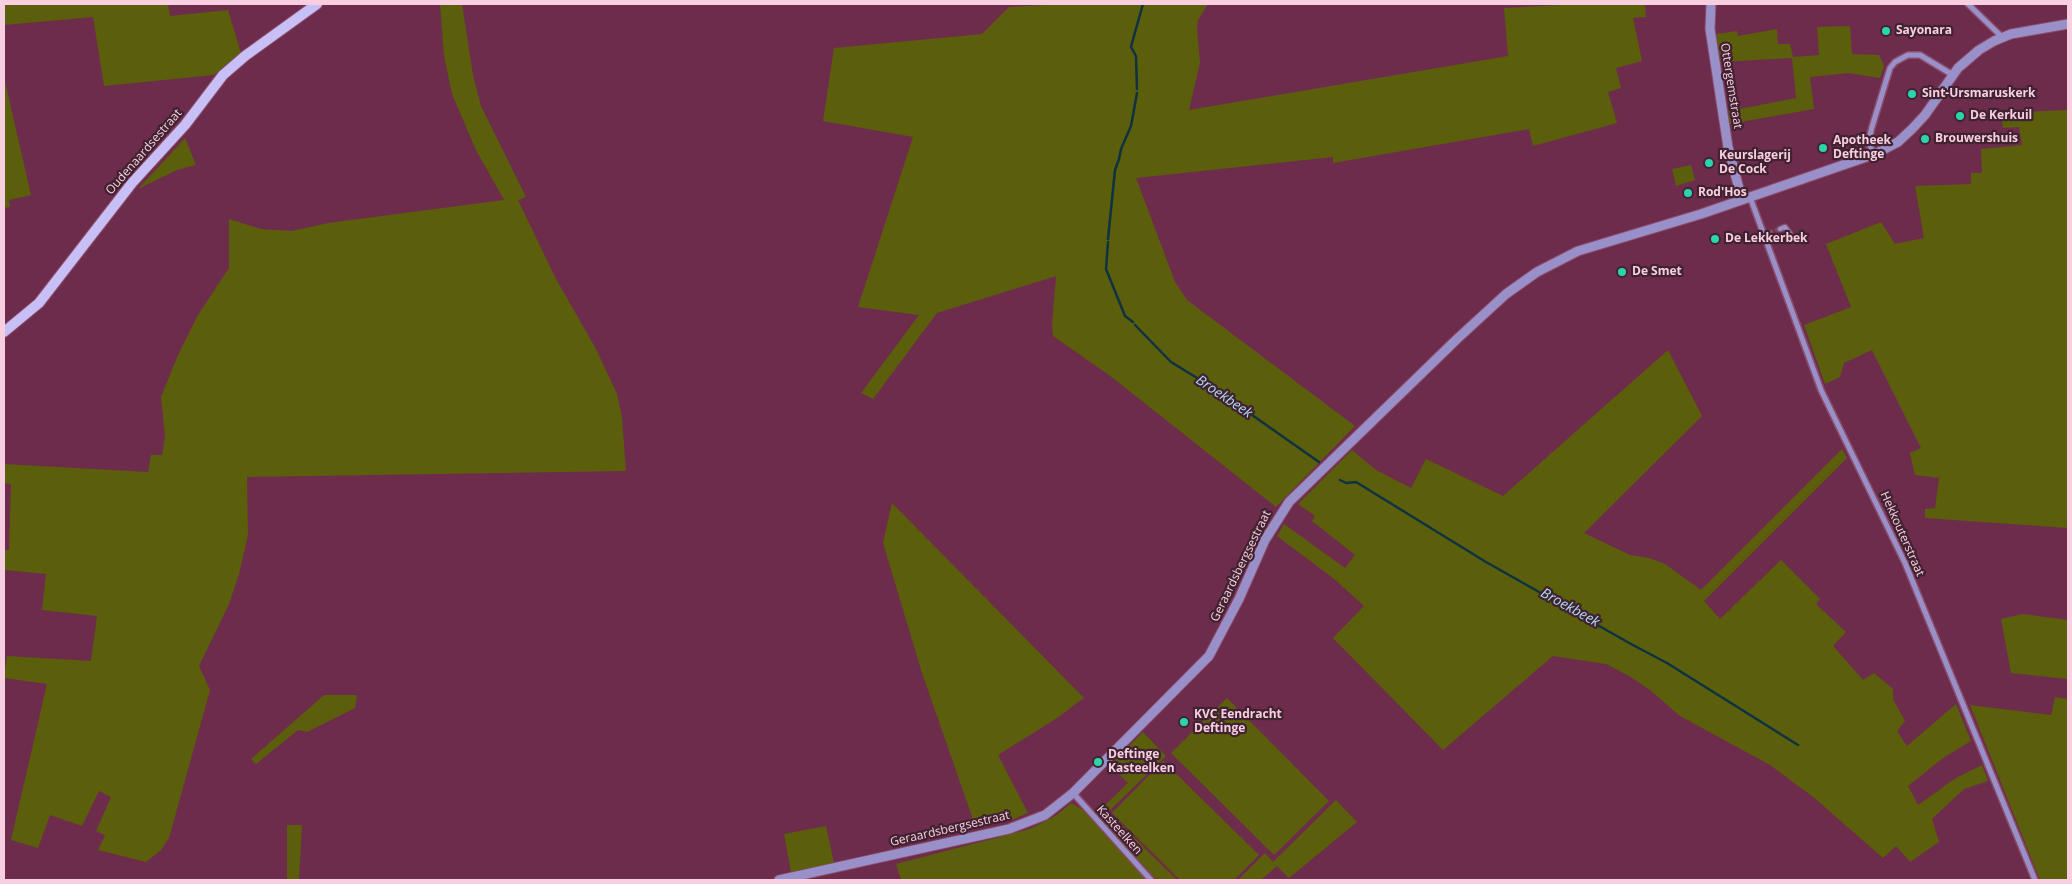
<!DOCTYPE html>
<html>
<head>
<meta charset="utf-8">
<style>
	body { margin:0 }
	#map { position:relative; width:2072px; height:884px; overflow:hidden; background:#6e2c4d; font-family:"Open Sans",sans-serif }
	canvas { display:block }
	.frame { position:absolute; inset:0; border:5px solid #f8cfe0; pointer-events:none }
</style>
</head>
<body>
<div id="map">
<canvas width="2072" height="884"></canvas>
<div class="frame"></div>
</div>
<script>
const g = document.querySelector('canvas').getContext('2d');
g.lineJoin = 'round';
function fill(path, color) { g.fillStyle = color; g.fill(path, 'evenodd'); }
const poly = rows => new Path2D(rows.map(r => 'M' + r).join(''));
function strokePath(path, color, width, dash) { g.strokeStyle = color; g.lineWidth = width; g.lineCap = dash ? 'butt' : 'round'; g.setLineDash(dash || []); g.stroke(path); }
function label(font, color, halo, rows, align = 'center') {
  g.font = font + ' "Open Sans",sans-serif'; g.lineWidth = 4.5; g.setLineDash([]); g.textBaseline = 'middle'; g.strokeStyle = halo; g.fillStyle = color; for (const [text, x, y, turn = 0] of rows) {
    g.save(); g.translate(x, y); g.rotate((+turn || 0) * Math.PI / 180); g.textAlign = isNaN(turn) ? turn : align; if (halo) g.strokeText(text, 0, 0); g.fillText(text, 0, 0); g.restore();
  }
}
fill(poly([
	[4,4,168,4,170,16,228,10,241,53,214,75,104,86,93,17,4,25],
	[440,4,462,4,473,75,481,106,526,197,518,200,555,277,596,349,617,394,622,417,626,471,247,477,248,535,239,574,229,604,199,666,210,690,169,838,161,850,146,862,98,850,105,835,96,831,111,797,99,791,82,826,50,815,38,848,11,840,47,684,4,678,7,656,91,661,97,616,42,610,46,574,4,570,4,550,9,550,11,484,4,483,4,464,148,472,151,455,162,455,165,436,161,397,178,355,198,315,229,268,229,219,261,229,292,231,328,223,504,200,476,150,452,94,444,56],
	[1062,4,1208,4,1198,20,1197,28,1200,63,1189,110,1508,56,1504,8,1579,4,1645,4,1646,17,1633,18,1642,61,1616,68,1621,88,1608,92,1617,123,1533,146,1529,129,1333,163,1333,157,1136,178,1175,282,1187,300,1355,426,1276,507,1109,375,1053,336,1052,325,1056,276,937,313,873,399,861,393,919,315,858,307,913,137,823,121,834,48,982,34,1009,7],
	[1850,26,1852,54,1879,55,1884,66,1880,78,1848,73,1810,77,1814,109,1729,124,1729,111,1796,98,1792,58,1721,62,1716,34,1737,31,1738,36,1777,29,1778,44,1790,44,1793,57,1819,55,1817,27],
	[4,77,31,195,9,200,10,207,4,208],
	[2068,110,2068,528,1925,518,1925,509,1935,508,1939,478,1915,475,1910,453,1921,448,1872,350,1844,363,1840,377,1825,384,1804,325,1851,307,1826,244,1881,222,1895,244,1924,238,1915,186,1971,184,1971,173,1982,173,1981,149,2022,145,2019,127,2003,128,2001,113],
	[185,138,196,165,177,170,138,189],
	[1691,165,1695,180,1676,186,1672,169],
	[1668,350,1702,416,1584,533,1630,555,1649,558,1665,564,1701,590,1842,449,1847,458,1704,601,1720,619,1781,560,1820,599,1816,604,1846,632,1833,646,1863,680,1874,673,1893,689,1893,699,1905,721,1897,731,1907,746,1956,704,1971,741,1943,758,1908,786,1918,805,1956,778,1982,765,1988,781,1964,789,1932,819,1939,842,1910,862,1896,846,1883,858,1812,796,1770,765,1680,716,1650,690,1631,677,1606,664,1553,656,1443,750,1333,638,1364,606,1333,578,1277,536,1284,524,1345,568,1355,555,1312,521,1315,516,1298,504,1352,450,1376,470,1411,488,1426,459,1503,496],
	[892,503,1084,698,1057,718,998,755,1028,813,1014,819,976,828,922,673,883,543],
	[2023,614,2068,620,2068,679,2011,673,2001,619],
	[324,695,357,695,355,708,307,732,298,730,256,764,251,759],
	[2055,697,2068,699,2068,880,2040,880,1970,705,2051,715],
	[1227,698,1329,801,1274,855,1171,753],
	[1143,732,1166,756,1108,812,1177,880,1158,880,1155,878,1096,814,1128,783,1110,765],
	[1163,761,1259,855,1234,880,1180,880,1112,813],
	[1336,800,1357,822,1289,878,1277,866,1261,880,1238,880,1265,853,1273,862],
	[1071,803,1083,810,1146,880,901,880,896,864,1030,829,1057,815],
	[287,825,302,825,299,880,287,880],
	[826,826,834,863,791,872,784,834]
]), '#5b5e0a');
strokePath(poly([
	[1137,89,1136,56,1131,47,1132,43,1143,4],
	[1108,239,1115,170,1119,159,1121,149,1131,126,1137,93],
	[1108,242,1106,269,1125,316,1133,322],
	[1135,325,1171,362,1215,389,1319,462],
	[1340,480,1346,483,1356,482,1486,562,1631,644,1667,663,1798,745]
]), '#0f3242', 2.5);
strokePath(poly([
	[1769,233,1780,229]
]), '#834463', 4.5, [4.5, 2]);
const pedestrian = poly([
	[1780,229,1785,227,1794,239],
	[1764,234,1769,233]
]);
const minor = poly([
	[1968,4,2002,37],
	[1875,154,1868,143,1872,127,1890,68,1895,62,1908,55,1920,55,1953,75],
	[1750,197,1821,390,1905,563,2035,880],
	[1073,793,1151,880]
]);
const tertiary = poly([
	[1711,4,1710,29,1728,147,1742,200],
	[779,880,1009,829,1045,815,1073,793,1209,656,1239,599,1265,540,1289,502,1457,339,1506,294,1537,272,1578,251,1701,214,1875,154,1898,142,1912,129,1925,115,1958,68,1979,50,1994,41,2011,34,2068,24]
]);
const secondary = poly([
	[4,332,39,303,132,183,185,125,223,75,245,56,317,4]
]);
strokePath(pedestrian, '#8a4d6a', 7);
strokePath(minor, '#8a4d6a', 8);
strokePath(tertiary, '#8a4d6a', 11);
strokePath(secondary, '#8a4d6a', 12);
strokePath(pedestrian, '#9a90c9', 4.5);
strokePath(minor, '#9a90c9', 5);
strokePath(tertiary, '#9a90c9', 9);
strokePath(secondary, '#c7bff5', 10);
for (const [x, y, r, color] of [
	[1886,31,5,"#2bd5ac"],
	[1912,94,5,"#2bd5ac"],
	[1960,116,5,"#2bd5ac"],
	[1925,139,5,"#2bd5ac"],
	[1823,148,5,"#2bd5ac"],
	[1709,163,5,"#2bd5ac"],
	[1688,193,5,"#2bd5ac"],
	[1715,239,5,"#2bd5ac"],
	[1622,272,5,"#2bd5ac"],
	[1184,722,5,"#2bd5ac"],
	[1098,762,5,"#2bd5ac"]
]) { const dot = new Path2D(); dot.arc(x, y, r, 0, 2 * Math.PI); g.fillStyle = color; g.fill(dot); strokePath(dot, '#402230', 2); }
label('bold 12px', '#f8cfe0', '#402230', [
	["Sayonara",1896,31],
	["Sint-Ursmaruskerk",1922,94],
	["De Kerkuil",1970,116],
	["Brouwershuis",1935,139],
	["Apotheek",1833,141],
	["Deftinge",1833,155],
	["Keurslagerij",1719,156],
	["De Cock",1719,170],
	["Rod'Hos",1698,193],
	["De Lekkerbek",1725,239],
	["De Smet",1632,272],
	["KVC Eendracht",1194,715],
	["Deftinge",1194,729],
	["Deftinge",1108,755],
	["Kasteelken",1108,769]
], 'left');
label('12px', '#f8cfe0', '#402230', [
	["Ottergemstraat",1731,86,81],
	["Oudenaardsestraat",144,152,-49],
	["Hekkouterstraat",1902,534,66],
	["Geraardsbergsestraat",1241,566,-64],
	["Geraardsbergsestraat",950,829,-13],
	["Kasteelken",1119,830,48]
]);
label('italic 14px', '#abdcf5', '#402230', [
	["Broekbeek",1224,397,34],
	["Broekbeek",1570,608,29]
]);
</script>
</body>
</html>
